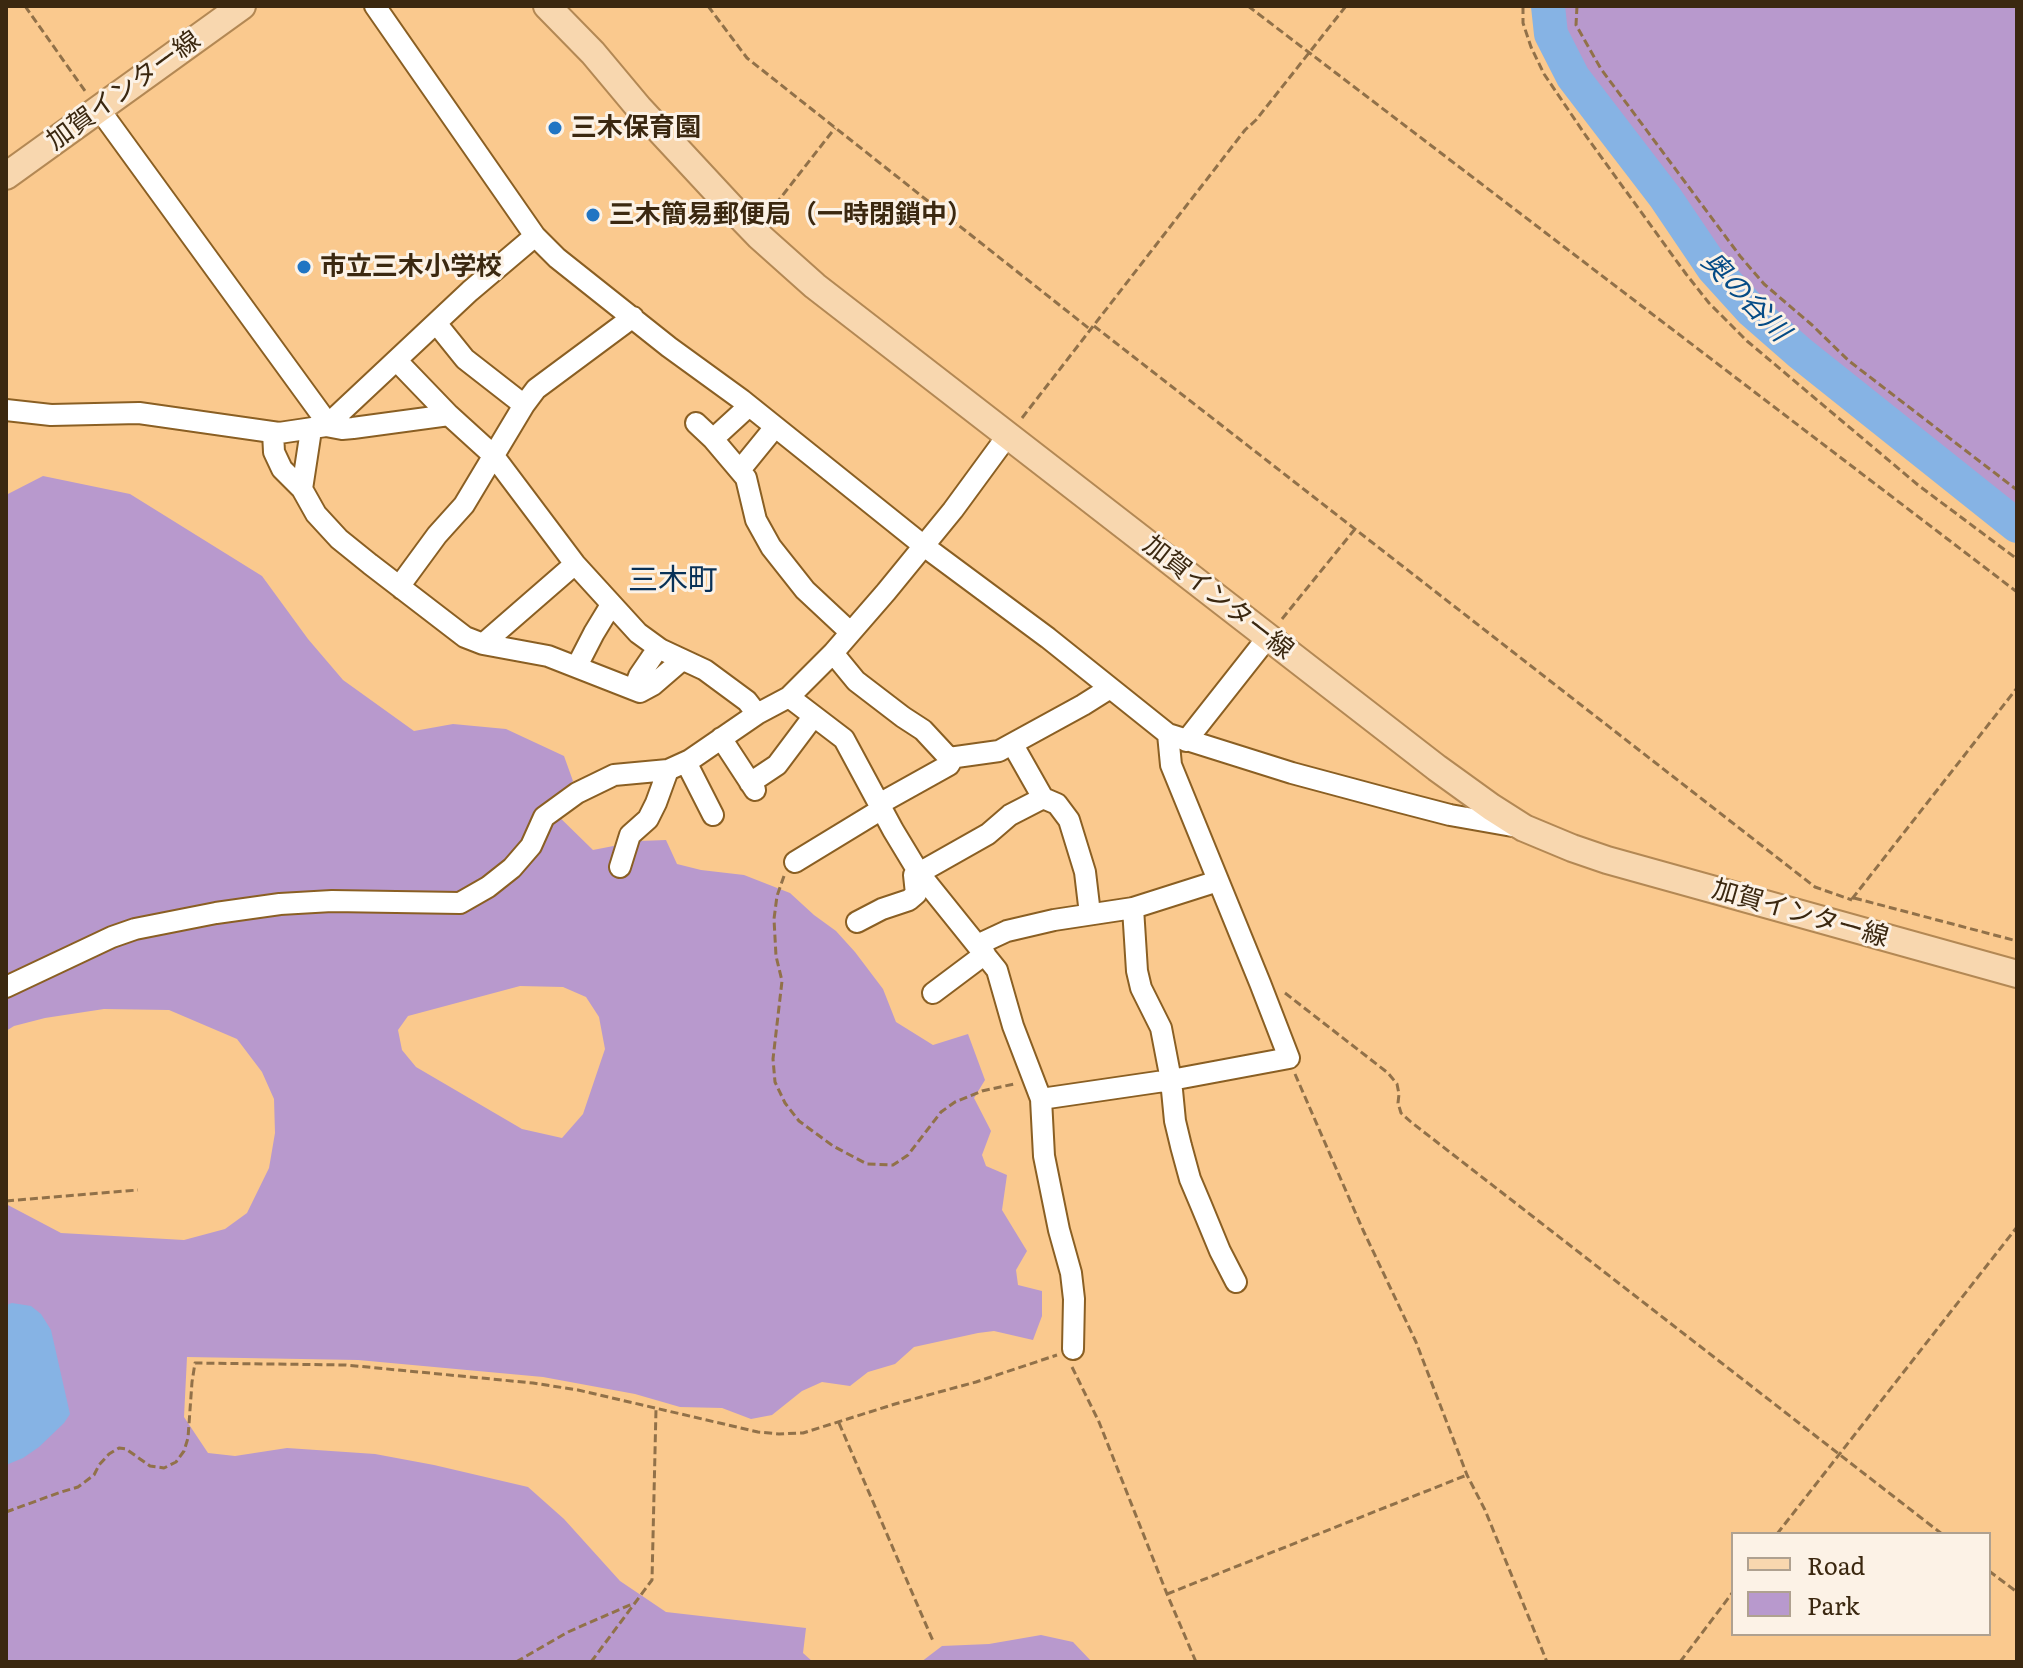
<!DOCTYPE html>
<html>
<head>
<meta charset="utf-8">
<style>
	body { margin:0 }
	#map { position:relative; width:2023px; height:1668px; overflow:hidden; background:#fac98e; font-family:Literata,serif }
	canvas { display:block }
	.frame { position:absolute; inset:0; border:8px solid #3b2810; pointer-events:none }
	.legend { position:absolute; left:1731px; top:1532px; width:260px; height:104px; box-sizing:border-box; background:#fcf2e6; border:2px solid #afa190; margin:0; padding:10px 14px; list-style:none; font-size:24px; color:#3b2810 }
	.legend li { display:flex; align-items:center; gap:16px; height:40px }
	.legend b { width:40px; border:2px solid #afa190 }
</style>
</head>
<body>
<div id="map">
<canvas width="2023" height="1668"></canvas>
<div class="frame"></div>
<ul class="legend">
<li><b style="height:10px;background:#f8d7af"></b>Road</li>
<li><b style="height:22px;background:#b899cd"></b>Park</li>
</ul>
</div>
<script>
const g = document.querySelector('canvas').getContext('2d');
g.lineJoin = 'round';
function fill(path, color) { g.fillStyle = color; g.fill(path, 'evenodd'); }
const poly = rows => new Path2D(rows.map(r => 'M' + r).join(''));
function strokePath(path, color, width, dash) { g.strokeStyle = color; g.lineWidth = width; g.lineCap = dash ? 'butt' : 'round'; g.setLineDash(dash || []); g.stroke(path); }
function label(font, color, halo, rows, align = 'center') {
  g.font = font + ' Literata,"Noto Sans JP",serif'; g.lineWidth = 6; g.setLineDash([]); g.textBaseline = 'middle'; g.strokeStyle = halo; g.fillStyle = color; for (const [text, x, y, turn = 0] of rows) {
    g.save(); g.translate(x, y); g.rotate((+turn || 0) * Math.PI / 180); g.textAlign = isNaN(turn) ? turn : align; if (halo) g.strokeText(text, 0, 0); g.fillText(text, 0, 0); g.restore();
  }
}
fill(poly([
	[1563,6,2017,6,2017,511,1809,346,1732,278,1648,155,1575,56,1563,24],
	[43,476,130,494,262,576,308,639,343,680,414,731,453,724,506,729,564,756,573,781,548,806,593,850,639,841,666,840,677,864,701,870,744,875,790,893,814,915,836,931,855,952,883,989,896,1022,933,1045,968,1034,985,1080,974,1098,991,1131,982,1155,986,1166,1007,1175,1002,1210,1027,1251,1016,1270,1018,1285,1042,1291,1042,1316,1033,1340,994,1331,978,1333,914,1347,895,1364,868,1372,850,1386,822,1382,802,1391,772,1415,751,1419,722,1408,680,1407,635,1394,543,1377,358,1360,187,1357,184,1417,208,1453,235,1456,287,1448,375,1454,434,1465,528,1487,564,1519,620,1581,666,1612,806,1628,803,1653,813,1662,6,1662,6,1204,61,1233,184,1240,225,1229,247,1213,269,1168,275,1133,274,1099,262,1072,237,1039,169,1010,104,1009,45,1018,14,1026,6,1031,6,495],
	[520,986,563,987,586,997,599,1017,605,1049,583,1114,562,1138,522,1129,416,1067,402,1050,398,1030,408,1016],
	[1041,1635,1073,1642,1092,1662,921,1662,942,1646,989,1644]
]), '#b899cd');
fill(poly([
	[12,1303,31,1306,41,1314,51,1330,70,1414,64,1423,39,1447,23,1458,6,1465,6,1305]
]), '#86b3e4');
strokePath(poly([
	[1548,6,1551,34,1573,77,1665,197,1713,268,1752,311,1800,353,2017,526]
]), '#86b3e4', 34);
const minor = poly([
	[375,6,535,236,557,258,669,347,742,400,924,546,1048,638,1168,734,1292,773,1400,802,1450,815,1518,827],
	[99,109,321,414,326,426],
	[436,323,465,359,524,405],
	[397,361,449,415],
	[6,410,51,415,139,413,279,433,326,426,342,429,353,428,449,415,493,455,575,564,638,633,660,649,705,670,747,701,757,714],
	[696,423,713,439,746,478,756,520,771,547,805,590,850,632],
	[326,426,470,291,535,236],
	[311,430,302,489,316,514,339,539,370,564,465,637,483,644,548,656,640,692,653,685,682,660],
	[273,432,274,452,282,469,302,489],
	[713,439,749,406],
	[740,470,775,427],
	[402,589,404,580,437,535,464,505,524,405,536,389,633,317],
	[483,644,575,564],
	[833,653,856,681,903,717,923,730,949,758,999,751,1083,705,1110,688],
	[577,666,594,633,611,605],
	[634,689,639,676,654,654,660,649],
	[789,697,844,739,893,830,919,873,997,970,1013,1026,1041,1099,1044,1156,1059,1230,1071,1273,1074,1299,1073,1349],
	[721,738,755,790],
	[1186,741,1268,637],
	[1013,745,1043,798,1057,804,1069,820,1085,872,1090,914],
	[686,762,713,815],
	[750,783,777,765,813,717],
	[879,804,949,765,953,758],
	[795,862,882,809],
	[620,867,630,835,648,819,656,803,668,770],
	[919,873,988,834,1010,815,1043,798],
	[1133,908,1137,971,1141,988,1161,1028,1171,1080,1175,1121,1181,1146,1190,1179,1201,1205,1220,1251,1236,1282],
	[857,922,882,909,909,900,916,894,914,875,917,870],
	[977,945,1007,931,1054,920,1133,908,1218,881],
	[6,987,112,937,135,929,216,913,280,904,332,901,460,903,488,887,512,868,531,846,544,817,577,793,614,775,668,770,690,760,757,714,789,697,833,653,886,592,953,510,1008,435],
	[933,993,985,954],
	[1041,1099,1171,1080,1289,1058,1260,983,1171,765,1168,734]
]);
const major = poly([
	[547,6,593,53,639,108,730,206,759,236,815,286,1437,768,1491,807,1524,828,1572,848,1607,860,2017,974],
	[6,176,242,6]
]);
strokePath(minor, '#8a5f23', 24);
strokePath(major, '#b38854', 30);
strokePath(poly([
	[25,6,85,91],
	[708,6,747,58,1091,330],
	[1248,6,2017,592],
	[1523,6,1523,23,1531,47,1544,74,1586,136,1686,274,1709,303,1747,341,1918,485,2017,559],
	[1577,6,1576,25,1601,69,1740,256,1764,284,1812,325,1849,361,2017,490],
	[768,214,835,128],
	[1094,326,1815,887,1852,900],
	[1022,418,1245,130,1256,120,1346,6],
	[1282,619,1355,529],
	[784,876,777,896,774,919,776,956,782,981,773,1059,775,1082,785,1103,799,1121,833,1146,867,1164,893,1165,908,1155,941,1112,955,1102,982,1091,1014,1084],
	[1854,898,2017,941],
	[1852,899,2017,688],
	[1285,993,1388,1073,1397,1084,1399,1094,1398,1103,1401,1113,1411,1122,1942,1534],
	[1295,1074,1363,1230,1416,1342,1467,1475,1485,1510,1547,1662],
	[6,1201,138,1190],
	[1072,1367,1099,1422,1167,1594,1196,1662],
	[839,1423,933,1641],
	[6,1512,61,1492,78,1487,94,1475,99,1465,109,1454,119,1448,126,1449,150,1466,164,1468,176,1462,184,1451,188,1438,192,1382,195,1363,346,1365,533,1383,578,1390,758,1432,779,1434,803,1433,895,1404,976,1382,1057,1355],
	[1777,1534,2017,1227],
	[1989,1571,2017,1592],
	[1167,1594,1467,1475],
	[516,1662,568,1632,632,1604],
	[591,1662,652,1580,656,1409],
	[1680,1662,1733,1592]
]), '#917149', 3, [8, 4]);
strokePath(minor, '#fff', 20);
strokePath(major, '#f8d7af', 26);
for (const [x, y, r, color] of [
	[555,128,8,"#2075c3"],
	[593,215,8,"#2075c3"],
	[304,267,8,"#2075c3"]
]) { const dot = new Path2D(); dot.arc(x, y, r, 0, 2 * Math.PI); g.fillStyle = color; g.fill(dot); strokePath(dot, '#fcf2e6', 3); }
label('26px', '#3b2810', '#fcf2e6', [
	["加賀インター線",124,91,-36],
	["加賀インター線",1218,598,38],
	["加賀インター線",1800,914,16]
]);
label('bold 26px', '#3b2810', '#fcf2e6', [
	["三木保育園",571,128],
	["三木簡易郵便局（一時閉鎖中）",609,215],
	["市立三木小学校",320,267]
], 'left');
label('italic 28px', '#064c86', '#fcf2e6', [
	["奥の谷川",1745,297,46]
]);
label('30px', '#083157', '#fcf2e6', [
	["三木町",673,581]
]);
</script>
</body>
</html>
